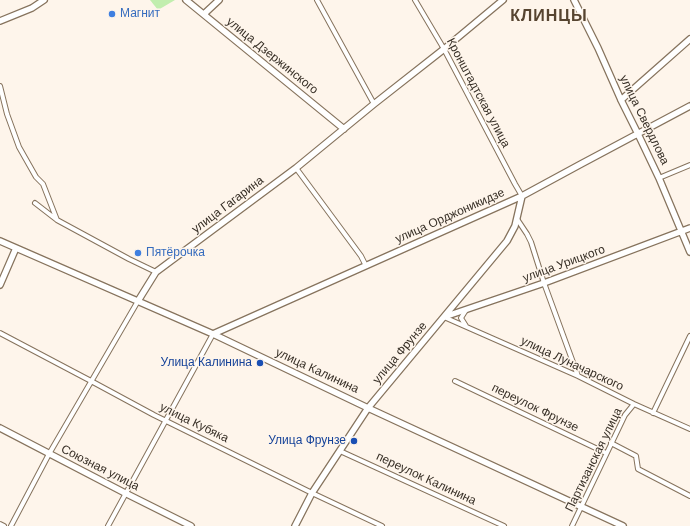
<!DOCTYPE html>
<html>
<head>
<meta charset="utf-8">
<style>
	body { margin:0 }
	canvas { display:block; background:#fef5eb }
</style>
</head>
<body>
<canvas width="690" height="526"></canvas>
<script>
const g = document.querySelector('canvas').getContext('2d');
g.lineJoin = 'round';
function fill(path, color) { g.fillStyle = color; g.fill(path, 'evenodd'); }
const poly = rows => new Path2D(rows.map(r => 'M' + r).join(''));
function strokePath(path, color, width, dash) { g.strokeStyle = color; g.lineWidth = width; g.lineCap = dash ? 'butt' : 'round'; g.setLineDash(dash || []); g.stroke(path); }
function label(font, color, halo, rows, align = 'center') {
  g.font = font + ' Arial,sans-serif'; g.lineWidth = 3; g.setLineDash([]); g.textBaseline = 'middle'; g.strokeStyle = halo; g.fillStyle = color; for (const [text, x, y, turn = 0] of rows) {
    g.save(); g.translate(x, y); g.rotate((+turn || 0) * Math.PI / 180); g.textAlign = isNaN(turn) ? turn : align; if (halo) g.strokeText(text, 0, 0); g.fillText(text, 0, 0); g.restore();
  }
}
fill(poly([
	[150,0,175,0,158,10]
]), '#c1eeae');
const street = poly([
	[317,0,374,104],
	[415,0,444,49,515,184,522,196],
	[0,86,7,114,19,147,36,177,43,184,57,220],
	[296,168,361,256,366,266],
	[659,178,690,165],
	[35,203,57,220,129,259,156,272],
	[517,219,527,234,531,242,544,283,578,376],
	[466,310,461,318,466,326],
	[444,317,578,376,634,404,690,429],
	[0,333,91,381,154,415,312,493,382,526],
	[455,381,606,453],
	[653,413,690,336],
	[611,443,636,456,638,469,690,496],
	[340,451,504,526],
	[0,524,4,526],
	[11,526,49,454,138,301],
	[108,526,213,334],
	[572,526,625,415,634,404]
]);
const secondary = poly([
	[186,0,344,129],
	[574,0,598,48,621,100,638,134,659,178,690,252],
	[204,14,219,0],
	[0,21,32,8,44,0],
	[621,100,690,39],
	[0,241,213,334,368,408,623,526],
	[0,285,16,248],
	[138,301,156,272,296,168,374,104,444,49,503,0],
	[444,317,544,283,690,228],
	[213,334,522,196,581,164,690,106],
	[0,428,125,493,191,526],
	[295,526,312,493,368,408,507,241,515,226,522,196]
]);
strokePath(street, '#86735d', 6);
strokePath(secondary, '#86735d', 8);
strokePath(street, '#fff', 4);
strokePath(secondary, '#fff', 5.5);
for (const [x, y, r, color] of [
	[112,14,4,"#3f7fe0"],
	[138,253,4,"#3f7fe0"],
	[260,363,4,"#1a4fb4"],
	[354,441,4,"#1a4fb4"]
]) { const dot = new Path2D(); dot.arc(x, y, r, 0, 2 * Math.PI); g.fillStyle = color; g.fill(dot); strokePath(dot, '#fef5eb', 1.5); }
label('12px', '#366cbe', '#fef5eb', [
	["Магнит",120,14],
	["Пятёрочка",146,253]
], 'left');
label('12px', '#372f26', '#fef5eb', [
	["улица Дзержинского",272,56,39],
	["Кронштадтская улица",478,93,62],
	["улица Свердлова",644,120,64],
	["улица Гагарина",228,205,-37],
	["улица Орджоникидзе",450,216,-24],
	["улица Урицкого",564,264,-20],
	["улица Фрунзе",400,353,-50],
	["улица Луначарского",572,364,25],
	["улица Калинина",317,371,25],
	["переулок Фрунзе",535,408,26],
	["улица Кубяка",194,423,26],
	["Партизанская улица",594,460,-64],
	["Союзная улица",100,468,27],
	["переулок Калинина",426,479,25]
]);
label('12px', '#164399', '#fef5eb', [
	["Улица Калинина",252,363],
	["Улица Фрунзе",346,441]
], 'right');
g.letterSpacing = '1px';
label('bold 16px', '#564430', '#fef5eb', [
	["КЛИНЦЫ",549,17]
]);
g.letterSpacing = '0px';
</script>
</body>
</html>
